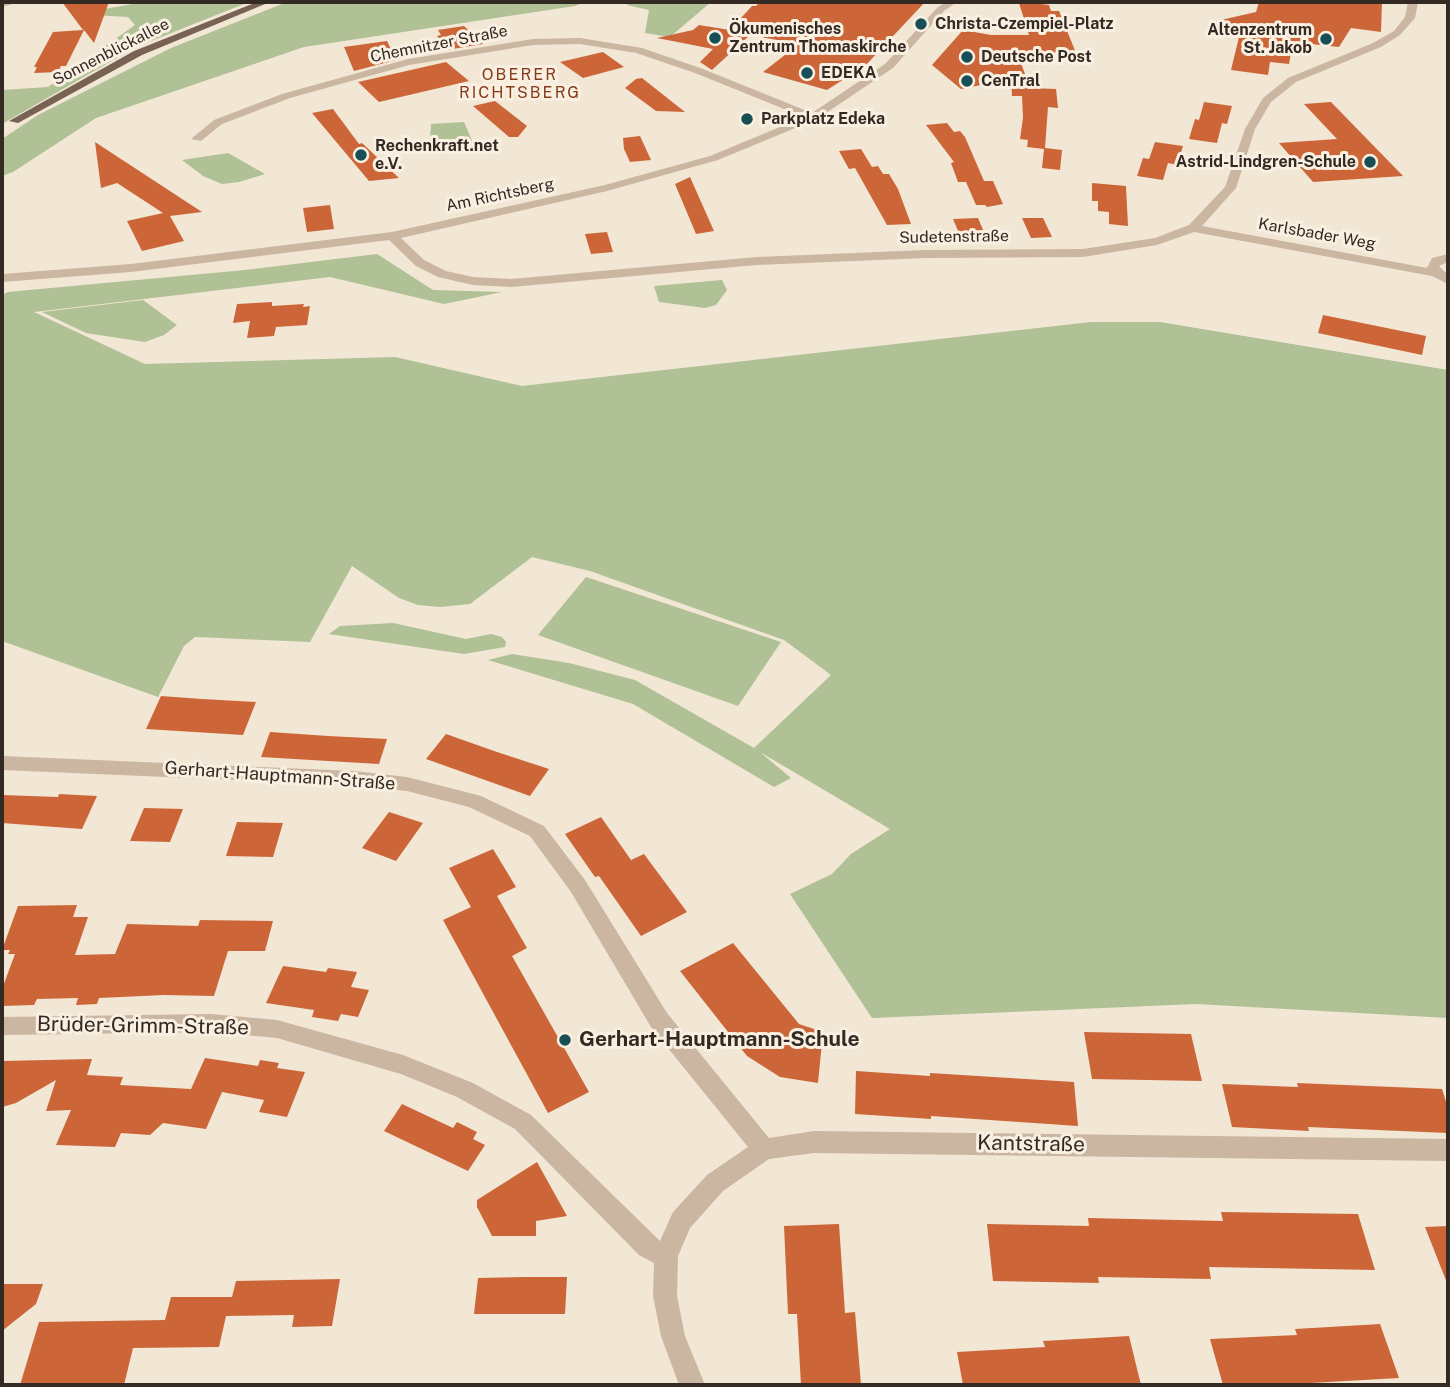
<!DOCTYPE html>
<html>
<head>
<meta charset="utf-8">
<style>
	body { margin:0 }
	#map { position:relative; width:1450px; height:1387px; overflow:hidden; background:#f2e6d5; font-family:"Public Sans",sans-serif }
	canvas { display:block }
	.frame { position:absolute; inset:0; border:4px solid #342a24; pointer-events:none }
</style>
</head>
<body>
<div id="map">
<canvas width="1450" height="1387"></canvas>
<div class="frame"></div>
</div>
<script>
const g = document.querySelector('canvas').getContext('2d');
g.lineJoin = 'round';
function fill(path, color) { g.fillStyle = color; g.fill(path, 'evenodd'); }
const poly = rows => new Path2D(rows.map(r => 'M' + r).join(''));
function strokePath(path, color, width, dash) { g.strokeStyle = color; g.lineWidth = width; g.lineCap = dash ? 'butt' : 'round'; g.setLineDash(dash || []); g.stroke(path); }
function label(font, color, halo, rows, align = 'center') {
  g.font = font + ' "Public Sans",sans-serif'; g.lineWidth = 6; g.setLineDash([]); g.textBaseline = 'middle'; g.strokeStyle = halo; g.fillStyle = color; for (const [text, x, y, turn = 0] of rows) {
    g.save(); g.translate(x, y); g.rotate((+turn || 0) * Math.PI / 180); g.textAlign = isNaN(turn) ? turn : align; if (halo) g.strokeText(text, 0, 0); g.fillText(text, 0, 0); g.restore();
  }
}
fill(poly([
	[144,2,249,2,136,47,2,124,2,90,48,87,135,25,128,17,76,14],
	[287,2,585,2,575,6,304,47,96,118,13,172,2,176,2,139,38,115,171,48],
	[629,2,711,2,670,37,645,33,649,10,627,5],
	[464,122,476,150,458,153,429,153,431,124],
	[228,153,265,174,239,182,222,184,203,176,182,160],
	[377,254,433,290,502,292,444,304,330,277,34,312,145,364,395,357,522,386,1091,322,1160,322,1448,370,1448,1018,1196,1004,872,1018,790,894,832,874,851,854,890,829,760,752,791,778,774,787,633,704,488,660,512,654,569,663,635,680,754,748,831,675,784,640,590,571,532,557,470,604,440,607,418,605,399,598,352,566,310,642,195,637,184,646,158,697,2,641,2,295,8,292,245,270],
	[722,280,727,290,716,305,705,308,659,302,654,286],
	[143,300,177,325,164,335,145,342,86,333,42,312],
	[586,577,781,642,738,706,538,635],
	[393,623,466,639,491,634,502,637,506,642,505,647,464,654,329,634,340,626]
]), '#afc195');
fill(poly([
	[62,2,109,2,94,43,84,30,66,66,61,66,58,72,34,73,37,67,34,67,53,32,83,30],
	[760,2,925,2,866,65,827,90,763,72,799,44,750,35,712,70,700,62,713,49,657,38,693,30,699,25,730,30,752,6,756,6],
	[1259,2,1382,2,1381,32,1351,28,1339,47,1293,42,1289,64,1270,62,1268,75,1231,70,1239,37,1212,22,1256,12],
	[1019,3,1041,4,1049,5,1051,11,1059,11,1076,53,1017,52,1030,88,1056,89,1058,108,1048,107,1045,148,1062,150,1060,170,1042,168,1044,149,1027,147,1028,140,1020,139,1023,118,1022,96,1012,96,1011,79,961,89,932,65,963,30,991,35,1029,35],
	[464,26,483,44,446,50,437,36,441,35,438,30],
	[387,41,396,60,354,71,344,47],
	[603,52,624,67,583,78,560,62],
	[446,62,469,81,379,102,358,82],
	[642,78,685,112,656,111,625,88,636,79],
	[495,101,527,126,518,137,509,137,473,106],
	[1204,102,1232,106,1227,124,1222,123,1217,143,1189,139,1195,119,1199,120],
	[1331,102,1403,176,1313,182,1279,143,1337,139,1304,104],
	[333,109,359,144,362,143,399,178,369,181,312,113],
	[947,123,954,132,960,131,965,137,984,181,993,181,1003,204,987,207,985,205,976,205,966,182,958,182,951,163,954,162,926,125],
	[640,136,651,160,630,162,624,149,623,138],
	[95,142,202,212,170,216,184,241,142,251,127,221,163,213,117,183,101,188],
	[1155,142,1183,146,1177,165,1168,163,1163,180,1137,176,1143,158,1149,159],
	[861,149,872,167,878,166,883,174,889,174,898,189,911,224,887,225,855,168,849,169,839,151],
	[690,177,714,231,696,234,675,184],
	[1092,183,1126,186,1128,226,1109,224,1109,212,1098,211,1098,201,1092,201],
	[330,205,334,229,307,232,303,208],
	[978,218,986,237,961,238,953,219],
	[1022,218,1043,218,1052,237,1031,238],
	[607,232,613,252,591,254,585,234],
	[272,302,272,306,304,304,303,307,310,306,307,325,276,327,274,336,247,338,250,321,233,323,237,304],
	[1323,315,1426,336,1422,355,1318,333],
	[161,696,202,699,256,702,243,735,146,729],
	[270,732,328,736,387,739,379,764,261,757],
	[446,734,497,752,549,769,530,796,426,759],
	[59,794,97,796,82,829,2,823,2,795,58,797],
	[144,808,183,809,170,842,130,841],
	[389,812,423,823,396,861,362,848],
	[601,817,631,860,644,854,687,912,641,936,599,876,595,877,565,834],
	[237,822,283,823,273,857,226,856],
	[493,849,516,887,497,896,527,948,512,956,589,1092,548,1113,443,920,471,907,449,868],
	[77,905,73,917,88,917,75,955,115,954,127,924,198,926,200,920,273,921,265,951,228,951,214,996,164,995,99,998,97,1004,76,1005,78,998,37,999,34,1005,2,1006,2,989,15,954,8,954,10,950,2,950,18,906],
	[733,943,799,1024,823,1032,818,1083,780,1077,747,1056,680,971],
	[283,966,326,972,328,968,357,972,351,987,369,990,358,1017,341,1014,338,1021,312,1017,314,1010,266,1003],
	[1084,1032,1191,1034,1202,1081,1092,1079],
	[205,1058,258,1066,260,1060,279,1063,277,1068,305,1072,287,1117,259,1112,264,1100,222,1092,206,1129,163,1123,150,1135,121,1133,115,1147,56,1145,71,1110,46,1111,56,1080,16,1103,2,1107,2,1061,92,1059,87,1075,123,1077,120,1085,191,1089],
	[856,1071,930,1076,930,1073,1074,1082,1078,1126,931,1116,931,1119,855,1114],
	[1297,1083,1442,1089,1448,1108,1448,1133,1308,1127,1309,1131,1232,1127,1222,1084,1298,1087],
	[402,1104,453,1128,457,1122,477,1132,473,1139,485,1145,468,1171,384,1131],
	[537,1162,567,1216,536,1221,536,1236,492,1236,477,1207,477,1200],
	[1221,1212,1358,1214,1375,1270,1209,1267,1211,1279,1098,1277,1099,1283,993,1281,987,1224,1089,1226,1088,1218,1223,1221],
	[839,1224,845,1313,855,1312,861,1385,801,1385,797,1314,788,1314,784,1226],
	[1448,1226,1448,1282,1447,1283,1425,1227],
	[523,1277,567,1277,565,1314,474,1314,478,1278],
	[340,1279,332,1326,292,1327,294,1315,226,1316,219,1347,133,1348,124,1385,20,1385,39,1322,165,1320,171,1297,232,1297,236,1281],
	[2,1284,43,1284,36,1304,2,1331],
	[1380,1324,1399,1378,1311,1383,1312,1385,1223,1385,1210,1339,1297,1335,1295,1329],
	[1129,1336,1141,1385,963,1385,957,1352,1045,1347,1043,1341]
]), '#cc6639');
fill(poly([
	[2,2,19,2,2,7,2,2],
	[946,2,957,2,944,11,893,68,817,119,718,160,607,191,401,238,424,260,446,271,473,277,511,279,757,257,927,250,1083,249,1155,238,1189,225,1225,187,1245,129,1263,98,1288,78,1373,43,1394,31,1405,17,1408,2,1418,2,1415,18,1400,35,1381,47,1296,82,1271,102,1255,129,1236,188,1202,226,1427,268,1432,258,1448,254,1448,262,1439,266,1448,275,1448,284,1432,276,1194,232,1157,245,1083,257,927,258,757,265,511,287,473,285,438,277,416,266,389,240,131,272,2,282,2,274,131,264,392,232,605,185,710,156,804,117,695,73,636,53,580,44,533,45,409,65,290,98,222,124,201,141,191,139,214,120,282,94,408,59,533,39,580,38,642,48,703,69,812,113,885,64,938,7,946,2],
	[2,756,354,771,407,777,481,796,544,826,585,880,667,1013,769,1138,814,1131,1448,1139,1448,1161,814,1153,769,1159,723,1191,690,1228,678,1256,677,1296,685,1336,705,1385,679,1385,661,1336,653,1296,654,1263,639,1255,515,1129,457,1097,401,1074,277,1038,211,1032,2,1035,2,1017,211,1014,277,1020,403,1055,473,1083,531,1115,660,1241,673,1212,707,1175,748,1147,651,1027,571,892,530,836,469,807,407,791,354,785,2,770,2,756]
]), '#cab6a1');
fill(poly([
	[257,2,270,2,142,55,18,123,9,121,134,51,257,2]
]), '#776254');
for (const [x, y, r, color] of [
	[921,24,7,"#184f57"],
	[715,38,7,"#184f57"],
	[1326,39,7,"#184f57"],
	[967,57,7,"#184f57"],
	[807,73,7,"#184f57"],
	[967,81,7,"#184f57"],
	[747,119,7,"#184f57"],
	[361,155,7,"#184f57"],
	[1370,162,7,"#184f57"],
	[565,1040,7,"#184f57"]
]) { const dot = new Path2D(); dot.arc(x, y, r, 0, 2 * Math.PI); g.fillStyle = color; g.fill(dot); strokePath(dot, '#faf0e2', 2.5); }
label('bold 16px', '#342a24', '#faf0e2', [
	["Christa-Czempiel-Platz",935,24],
	["Ökumenisches",729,29],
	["Zentrum Thomaskirche",729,47],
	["Altenzentrum",1312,30,"right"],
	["St. Jakob",1312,48,"right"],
	["Deutsche Post",981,57],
	["EDEKA",821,73],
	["CenTral",981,81],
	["Parkplatz Edeka",761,119],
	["Rechenkraft.net",375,146],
	["e.V.",375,164],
	["Astrid-Lindgren-Schule",1356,162,"right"]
], 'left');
label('16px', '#342a24', '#faf0e2', [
	["Chemnitzer Straße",439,44,-11],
	["Sonnenblickallee",111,52,-27],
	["Am Richtsberg",500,195,-12],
	["Karlsbader Weg",1317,234,10],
	["Sudetenstraße",954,237,-1]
]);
g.letterSpacing = '2px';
label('16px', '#863b1a', '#faf0e2', [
	["OBERER",520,75],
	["RICHTSBERG",520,93]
]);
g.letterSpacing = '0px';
label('18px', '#342a24', '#faf0e2', [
	["Gerhart-Hauptmann-Straße",280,776,4]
]);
label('21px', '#342a24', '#faf0e2', [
	["Brüder-Grimm-Straße",143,1026,1],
	["Kantstraße",1031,1144,1]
]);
label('bold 21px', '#342a24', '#faf0e2', [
	["Gerhart-Hauptmann-Schule",579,1040]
], 'left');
</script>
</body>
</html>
